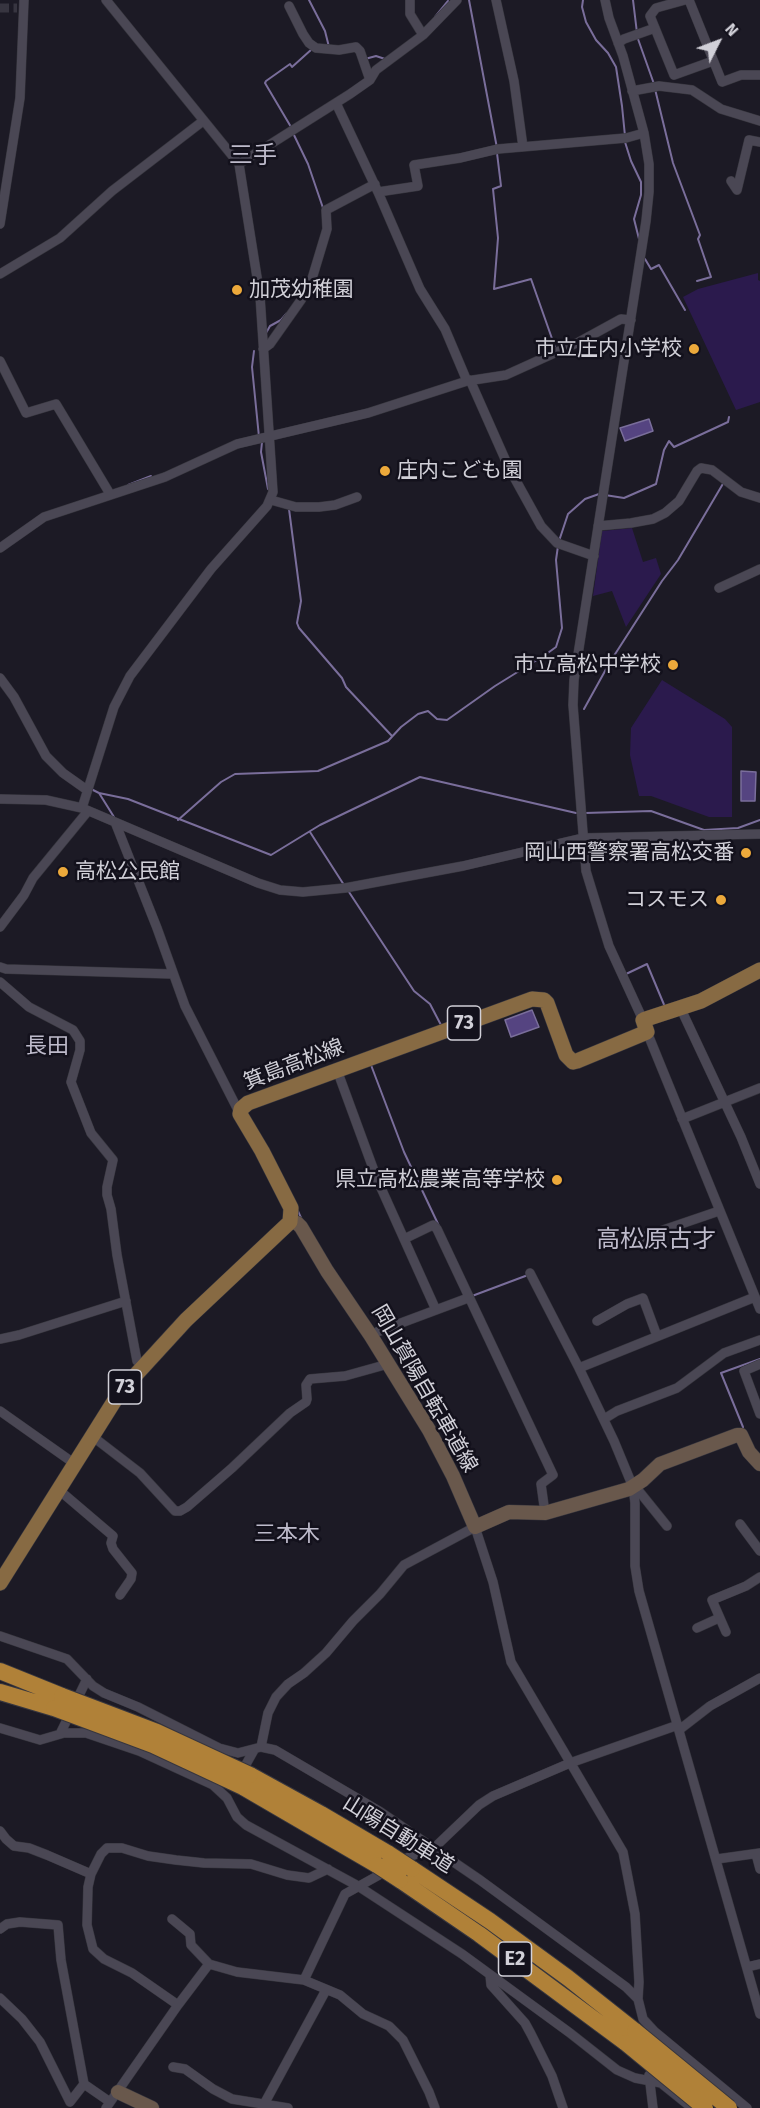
<!DOCTYPE html>
<html>
<head>
<meta charset="utf-8">
<style>
	body { margin:0 }
	#map { position:relative; width:760px; height:2108px; overflow:hidden; background:#1c1a25; font-family:"Fira Sans",sans-serif }
	canvas { display:block }
	.north { position:absolute; left:688px; top:12px; width:60px; height:60px; -webkit-text-stroke:4px #13111c; paint-order:stroke; rotate:48deg; font-size:16px; font-weight:700; line-height:24px; text-align:center; color:#d1d0d8 }
	.north::after { content:''; display:block; margin:auto; width:21px; height:27px; background:#d1d0d8; clip-path:polygon(50% 0,100% 100%,50% 72%,0 100%) }
</style>
</head>
<body>
<div id="map">
<canvas width="760" height="2108"></canvas>
<div class="north">N</div>
</div>
<script>
const g = document.querySelector('canvas').getContext('2d');
g.lineJoin = 'round';
function fill(path, color) { g.fillStyle = color; g.fill(path, 'evenodd'); }
const poly = rows => new Path2D(rows.map(r => 'M' + r).join(''));
function strokePath(path, color, width, dash) { g.strokeStyle = color; g.lineWidth = width; g.lineCap = dash ? 'butt' : 'round'; g.setLineDash(dash || []); g.stroke(path); }
function label(font, color, halo, rows, align = 'center') {
  g.font = font + ' "Fira Sans","Noto Sans JP",sans-serif'; g.lineWidth = 5; g.setLineDash([]); g.textBaseline = 'middle'; g.strokeStyle = halo; g.fillStyle = color; for (const [text, x, y, turn = 0] of rows) {
    g.save(); g.translate(x, y); g.rotate((+turn || 0) * Math.PI / 180); g.textAlign = isNaN(turn) ? turn : align; if (halo) g.strokeText(text, 0, 0); g.fillText(text, 0, 0); g.restore();
  }
}
fill(poly([
	[758,273,758,280,760,281,760,402,736,410,683,297,698,289],
	[632,528,643,562,656,558,661,574,626,627,612,591,593,596,602,531],
	[662,680,725,719,732,727,732,817,709,817,651,796,639,796,630,755,631,728]
]), '#2b1a4d');
const water = poly([
	[649,419,653,431,625,441,620,428,649,419],
	[741,771,756,772,755,801,741,801,741,771],
	[532,1010,539,1027,511,1037,505,1020,532,1010]
]);
fill(water, '#554481');
strokePath(water, '#7a6e9b', 1.5);
strokePath(poly([
	[309,0,325,31,329,47],
	[469,0,497,148],
	[583,0,582,7,586,22,596,40,608,53,616,67,622,106,625,136],
	[633,0,637,33],
	[435,17,448,1],
	[638,39,654,84],
	[365,59,376,56,385,59],
	[655,89,673,163,700,235,698,239,711,277,697,281],
	[291,127,265,83,266,81,290,64,292,67,312,49],
	[293,133,308,164,323,208],
	[625,142,631,161,641,182,641,195,634,219,639,239],
	[497,153,501,186,493,189,498,238,494,289,531,279,556,350],
	[645,259,651,269,659,265,685,310],
	[266,333,270,326,281,320,287,313],
	[254,351,252,367,259,437],
	[262,442,261,452,268,489,271,491],
	[128,485,151,476,153,479],
	[605,495,624,498,656,484,664,450,669,441,674,447,728,422,729,417],
	[289,509,301,601,297,623,299,628,342,678,346,687,392,736],
	[559,541,568,514,585,499,599,494],
	[584,709,610,662,662,581,678,560,724,482],
	[91,789,99,793,114,817],
	[99,793,128,799,271,855,320,825,420,777,576,813],
	[585,813,651,811,704,830,738,828,760,820],
	[178,820,221,782,235,774,318,771,388,741,401,727,418,714,428,711,437,719,447,720,495,686,545,655,556,647,562,628,556,560,558,546],
	[310,832,344,885],
	[347,889,414,991,430,1004,442,1027],
	[626,974,647,964,665,1007],
	[371,1065,404,1152,439,1226],
	[297,1209,302,1220],
	[472,1296,528,1275],
	[743,1431,743,1427,721,1373,760,1359]
]), '#7a6e9b', 2);
strokePath(poly([
	[0,8,17,8]
]), '#373540', 9, [9, 4.5]);
const street = poly([
	[410,0,410,14,423,35],
	[496,0,514,81,523,147],
	[605,0,609,18,623,56,644,133,649,164,649,192,646,221,574,680,573,705,586,871,609,946,643,1020],
	[685,0,656,8,650,16,674,75,713,61],
	[689,0,722,82,741,75,760,75],
	[289,6,303,34,309,43,316,48,339,50,356,47,360,51,370,80],
	[618,43,624,39,655,28],
	[632,91,659,86,692,90,721,109,760,121],
	[336,103,378,192,420,289,445,329,467,381],
	[239,164,350,94,370,80,376,70,423,35,457,0],
	[731,181,737,190,749,140,760,142],
	[378,192,418,186,414,165,460,158,498,149,626,138,644,133],
	[0,224,20,98,24,0],
	[0,274,60,238,112,191,203,121],
	[263,349,270,344,301,300,311,282,327,229,326,210,375,184],
	[0,361,26,413,56,404,110,494],
	[470,380,509,468,541,526,557,543,594,556],
	[271,500,296,507,319,507,335,505,357,497],
	[598,526,631,523,653,519,665,513,679,501,697,471,701,468,712,470,741,492,760,498],
	[0,548,44,517,165,477,237,444,368,413,467,381,506,375,579,342,621,319,631,320],
	[719,588,760,569],
	[0,678,14,697,46,756,63,773,87,790],
	[0,799,46,800,82,808,258,883,280,890,303,892,345,888,463,866,583,838,760,834],
	[82,808,114,707,130,676,211,569,267,506,273,492,260,296,239,164,106,0],
	[115,822,157,928,185,1006,240,1114],
	[0,927,24,895,33,878,88,811],
	[0,967,6,969,172,974],
	[0,982,29,1007,73,1030,80,1041,80,1050,71,1082,91,1133,113,1160,107,1187,107,1195,111,1209,117,1255,137,1361,143,1367],
	[680,1007,741,1137,760,1184],
	[647,1032,760,1309],
	[337,1070,377,1179,436,1310],
	[682,1119,760,1088],
	[404,1239,433,1225,437,1229,553,1475,541,1484,545,1513],
	[628,1242,719,1211],
	[530,1273,579,1368,614,1441,633,1487,635,1503,635,1566,639,1591,760,2014],
	[597,1321,627,1304,643,1298,657,1336],
	[371,1336,377,1332,468,1298],
	[0,1339,19,1335,126,1301],
	[760,1364,744,1371,760,1414],
	[579,1368,755,1297],
	[0,1411,75,1464],
	[604,1419,617,1411,677,1388,724,1353,760,1340],
	[92,1436,140,1473,175,1511,180,1511,187,1507,232,1468,290,1413,306,1402,307,1399,306,1385,310,1379,345,1376,388,1364],
	[59,1490,113,1536,111,1543,113,1549,132,1573,131,1579,120,1595],
	[634,1493,638,1490,667,1526],
	[740,1524,760,1551],
	[697,1628,719,1618],
	[726,1632,712,1600,746,1586,760,1577],
	[0,1636,67,1659,93,1686,104,1693,138,1707,219,1748,238,1753,261,1747,275,1750,379,1811,480,1880,626,1987,638,1999,643,2019,654,2031,747,2108],
	[0,1728,40,1740,64,1733,86,1733,139,1751,213,1785,227,1798,237,1817,246,1825,358,1886,462,1954,570,2033,617,2070,635,2078,661,2083,692,2108],
	[679,1730,710,1706,760,1678],
	[60,1734,87,1679],
	[261,1747,268,1713,276,1697,288,1684,304,1673,326,1653,353,1621,380,1594,404,1565,475,1527,493,1582,511,1662,623,1852,635,1914,639,1982,638,1999],
	[240,1775,254,1750],
	[0,1831,6,1839,14,1846,29,1848,47,1855,91,1874],
	[756,1854,760,1869],
	[717,1859,760,1853],
	[400,1862,411,1856,434,1848,479,1805,493,1796,570,1763,678,1725],
	[172,1919,190,1934,191,1945,209,1964],
	[0,1929,7,1924,20,1922,58,1925,61,1960,84,2084,70,2102,40,2042,22,2019,0,1998],
	[747,1967,760,1964],
	[490,1975,491,1985,525,2023,531,2034,552,2076,563,2108],
	[304,1980,345,1894,388,1870],
	[178,2005,132,1973,104,1959,93,1949,87,1925,88,1887,91,1874,101,1854,107,1848,122,1848,148,1856,176,1860,204,1863,251,1864,287,1875,309,1878,328,1869],
	[173,2067,185,2069,213,2089,232,2099,288,2108],
	[649,2075,653,2108],
	[84,2084,110,2102],
	[106,2108,178,2005,209,1964,237,1972,304,1980,340,1995,363,2014,389,2026,403,2040,429,2092,435,2108],
	[262,2108,326,1990]
]);
const secondary = poly([
	[290,1222,297,1223,301,1227,327,1271,371,1336,429,1430,453,1476,475,1527,509,1512,545,1513,629,1489,643,1480,660,1464,737,1435,741,1435,749,1452,760,1464],
	[118,2092,152,2108]
]);
const primary = poly([
	[0,1583,120,1392,186,1320,290,1222,291,1208,262,1151,240,1114,241,1109,248,1103,532,999,544,1000,547,1003,566,1055,573,1062,577,1061,647,1032,643,1020,701,1001,760,970]
]);
const highway = poly([
	[0,1671,62,1696],
	[0,1692,54,1708],
	[250,1775,321,1814,389,1854],
	[243,1787,377,1865],
	[412,1869,490,1921,568,1978,635,2031],
	[400,1880,479,1934,626,2043]
]);
strokePath(street, '#37363e', 10);
strokePath(secondary, '#37363e', 15);
strokePath(primary, '#37363e', 16);
strokePath(highway, '#37363e', 18);
strokePath(street, '#4a4754', 9);
strokePath(secondary, '#69584c', 14);
strokePath(primary, '#876a43', 15);
strokePath(highway, '#b08138', 16);
const highwayBridge = poly([
	[62,1696,157,1732,250,1775],
	[54,1708,153,1745,243,1787],
	[389,1854,412,1869],
	[377,1865,400,1880],
	[635,2031,729,2108],
	[626,2043,705,2108]
]);
strokePath(highwayBridge, '#37363e', 18, []);
strokePath(highwayBridge, '#b08138', 16);
for (const [x, y, r, color] of [
	[237,290,6,"#eca93b"],
	[694,349,6,"#eca93b"],
	[385,471,6,"#eca93b"],
	[673,665,6,"#eca93b"],
	[746,853,6,"#eca93b"],
	[63,872,6,"#eca93b"],
	[721,900,6,"#eca93b"],
	[557,1180,6,"#eca93b"]
]) { const dot = new Path2D(); dot.arc(x, y, r, 0, 2 * Math.PI); g.fillStyle = color; g.fill(dot); strokePath(dot, '#13111c', 2); }
for (const [x, y, w] of [
	[464,1023,33],
	[125,1387,33],
	[515,1959,33]
]) { const box = new Path2D(); box.roundRect(x - w / 2, y - 17, w, 34, 4.5); g.fillStyle = '#13111c'; g.fill(box); strokePath(box, '#d1d0d8', 1.5); }
label('bold 20px', '#d1d0d8', null, [
	["73",464,1023],
	["73",125,1387],
	["E2",515,1959]
]);
label('21px', '#d1d0d8', '#13111c', [
	["加茂幼稚園",249,290,"left"],
	["市立庄内小学校",682,349],
	["庄内こども園",397,471,"left"],
	["市立高松中学校",661,665],
	["岡山西警察署高松交番",734,853],
	["高松公民館",75,872,"left"],
	["コスモス",709,900],
	["県立高松農業高等学校",545,1180]
], 'right');
label('21px', '#d1d0d8', '#13111c', [
	["箕島高松線",294,1065,-21],
	["岡山賀陽自転車道線",424,1389,60],
	["山陽自動車道",398,1835,32]
]);
label('22px', '#bebbcb', '#13111c', [
	["長田",47,1047],
	["三本木",287,1535]
]);
label('24px', '#bebbcb', '#13111c', [
	["三手",253,156],
	["高松原古才",656,1240]
]);
</script>
</body>
</html>
